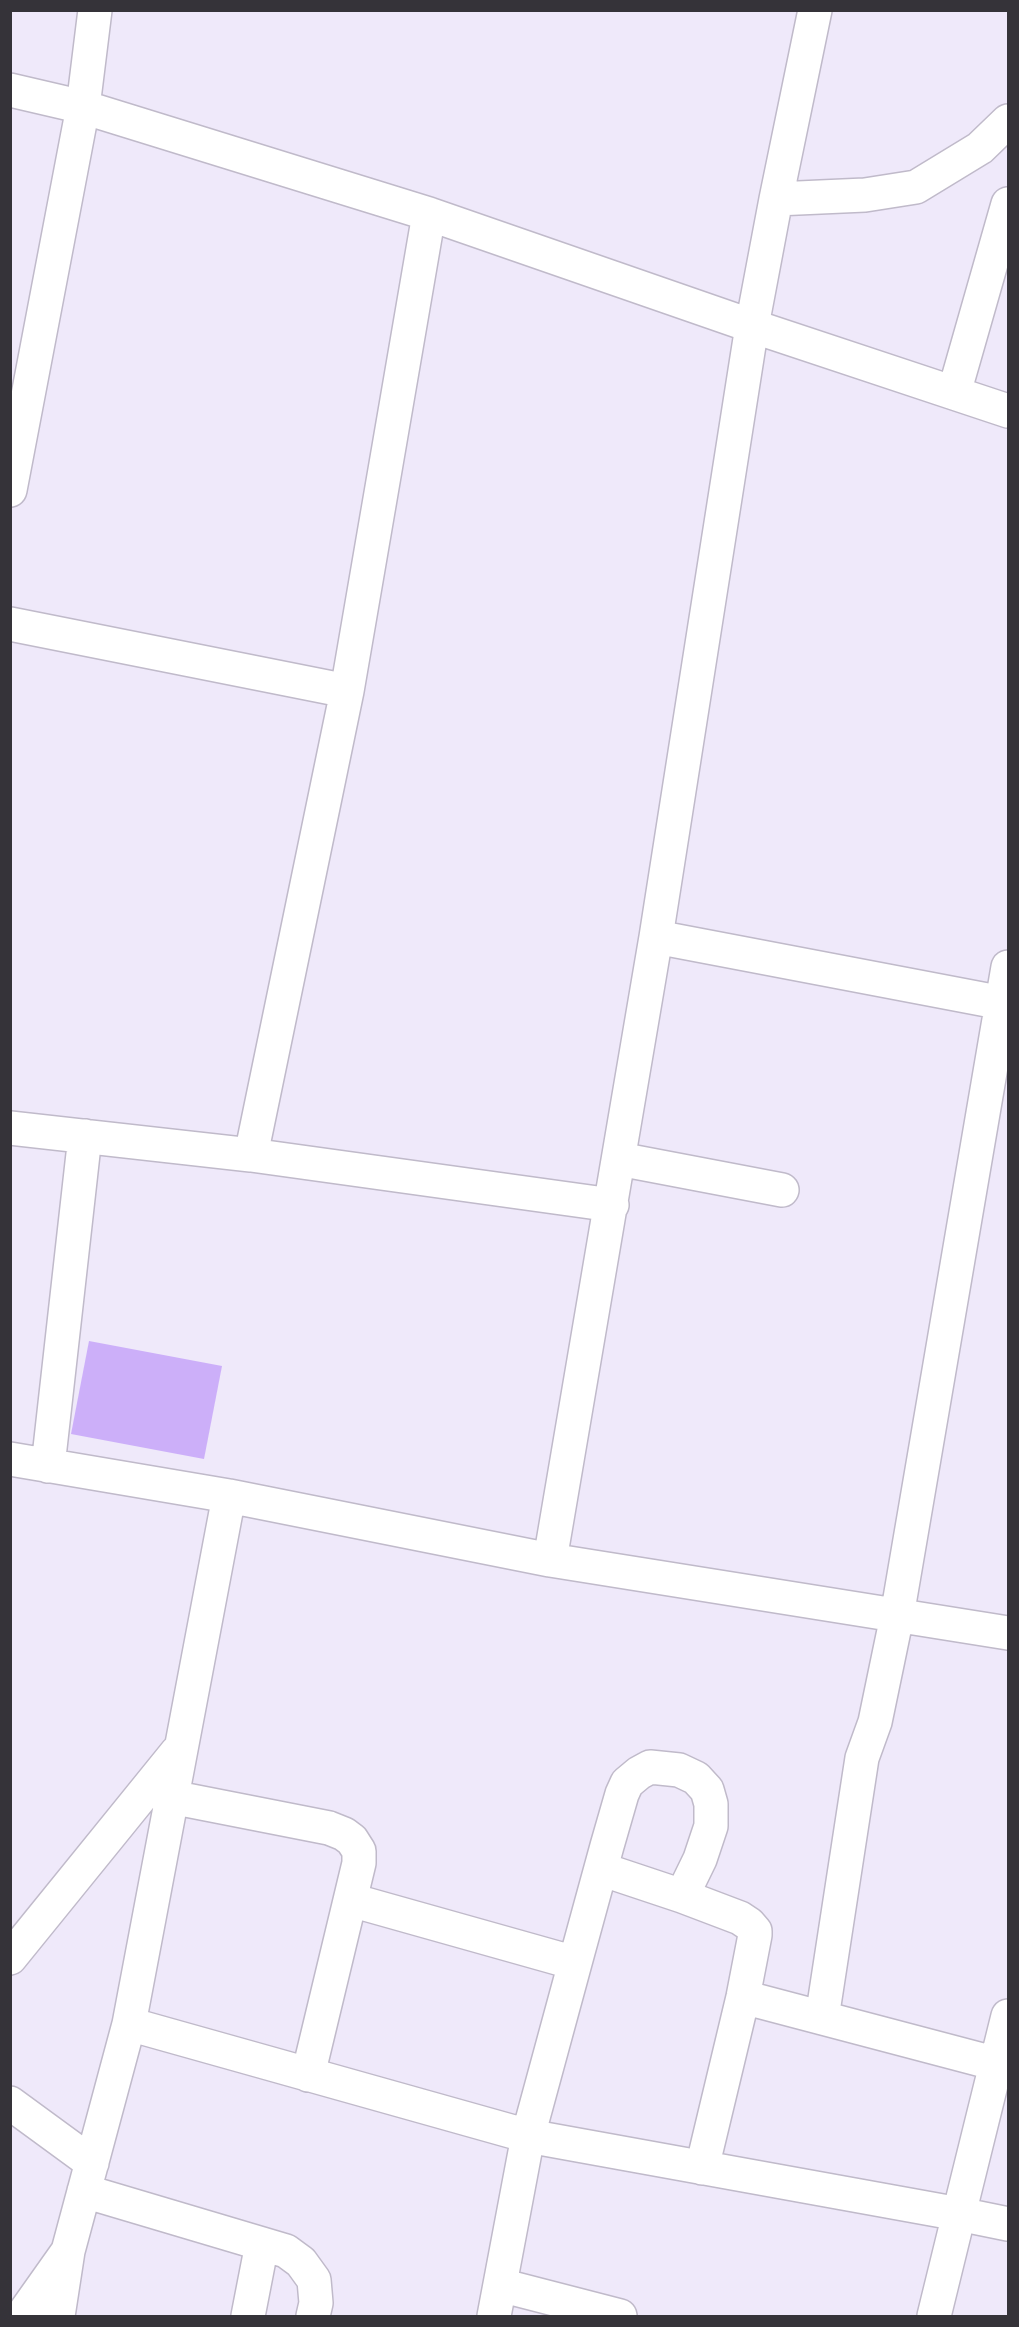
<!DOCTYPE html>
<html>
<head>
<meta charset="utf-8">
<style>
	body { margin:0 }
	#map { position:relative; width:1019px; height:2327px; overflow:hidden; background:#efe9fa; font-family:Overpass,sans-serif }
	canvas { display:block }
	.frame { position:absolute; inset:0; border:12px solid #353339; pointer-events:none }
</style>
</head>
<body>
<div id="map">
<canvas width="1019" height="2327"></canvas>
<div class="frame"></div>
</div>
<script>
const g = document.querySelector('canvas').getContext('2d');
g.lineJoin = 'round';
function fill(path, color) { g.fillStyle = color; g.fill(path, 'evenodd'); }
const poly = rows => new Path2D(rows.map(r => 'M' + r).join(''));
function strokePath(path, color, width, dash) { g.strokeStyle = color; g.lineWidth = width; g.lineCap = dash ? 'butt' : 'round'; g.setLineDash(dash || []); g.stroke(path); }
fill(poly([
	[89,1341,222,1366,204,1459,71,1434]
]), '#ccaff9');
const street = poly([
	[10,90,83,107,429,214,752,326,1008,411],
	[776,199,865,195,916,187,980,148,1008,121],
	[954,393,1008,204],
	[10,490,83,107,95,10],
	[10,624,347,691],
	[656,937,1008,1004],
	[10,1128,251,1155,612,1205],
	[251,1155,347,691,429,214],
	[619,1159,782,1190],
	[10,1459,229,1496],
	[48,1466,85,1136],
	[550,1560,656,937,752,326,776,199,815,10],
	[171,1797,329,1828,344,1834,352,1840,359,1851,359,1863,308,2075],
	[682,1896,740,1918,749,1924,755,1931,755,1935,743,1997,702,2168],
	[351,1900,575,1963],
	[10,1958,177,1752],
	[743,1997,997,2064],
	[1008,2016,959,2214,1008,2224],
	[822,2018,862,1758,875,1722,897,1616,1008,967],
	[129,2024,229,1496,550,1560,1008,1633],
	[10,2103,92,2163],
	[84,2191,286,2251,301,2262,314,2280,316,2303,313,2316],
	[68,2251,129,2024,528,2136,959,2214,934,2316],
	[500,2285,620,2316],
	[22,2316,68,2251,58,2316],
	[248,2316,262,2244],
	[494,2316,528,2136,575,1963,607,1846,622,1794,627,1783,639,1773,650,1767,679,1770,696,1778,707,1790,711,1804,711,1826,700,1859,682,1896,601,1869]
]);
strokePath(street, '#c0baca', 36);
strokePath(street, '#fff', 33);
</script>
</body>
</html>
